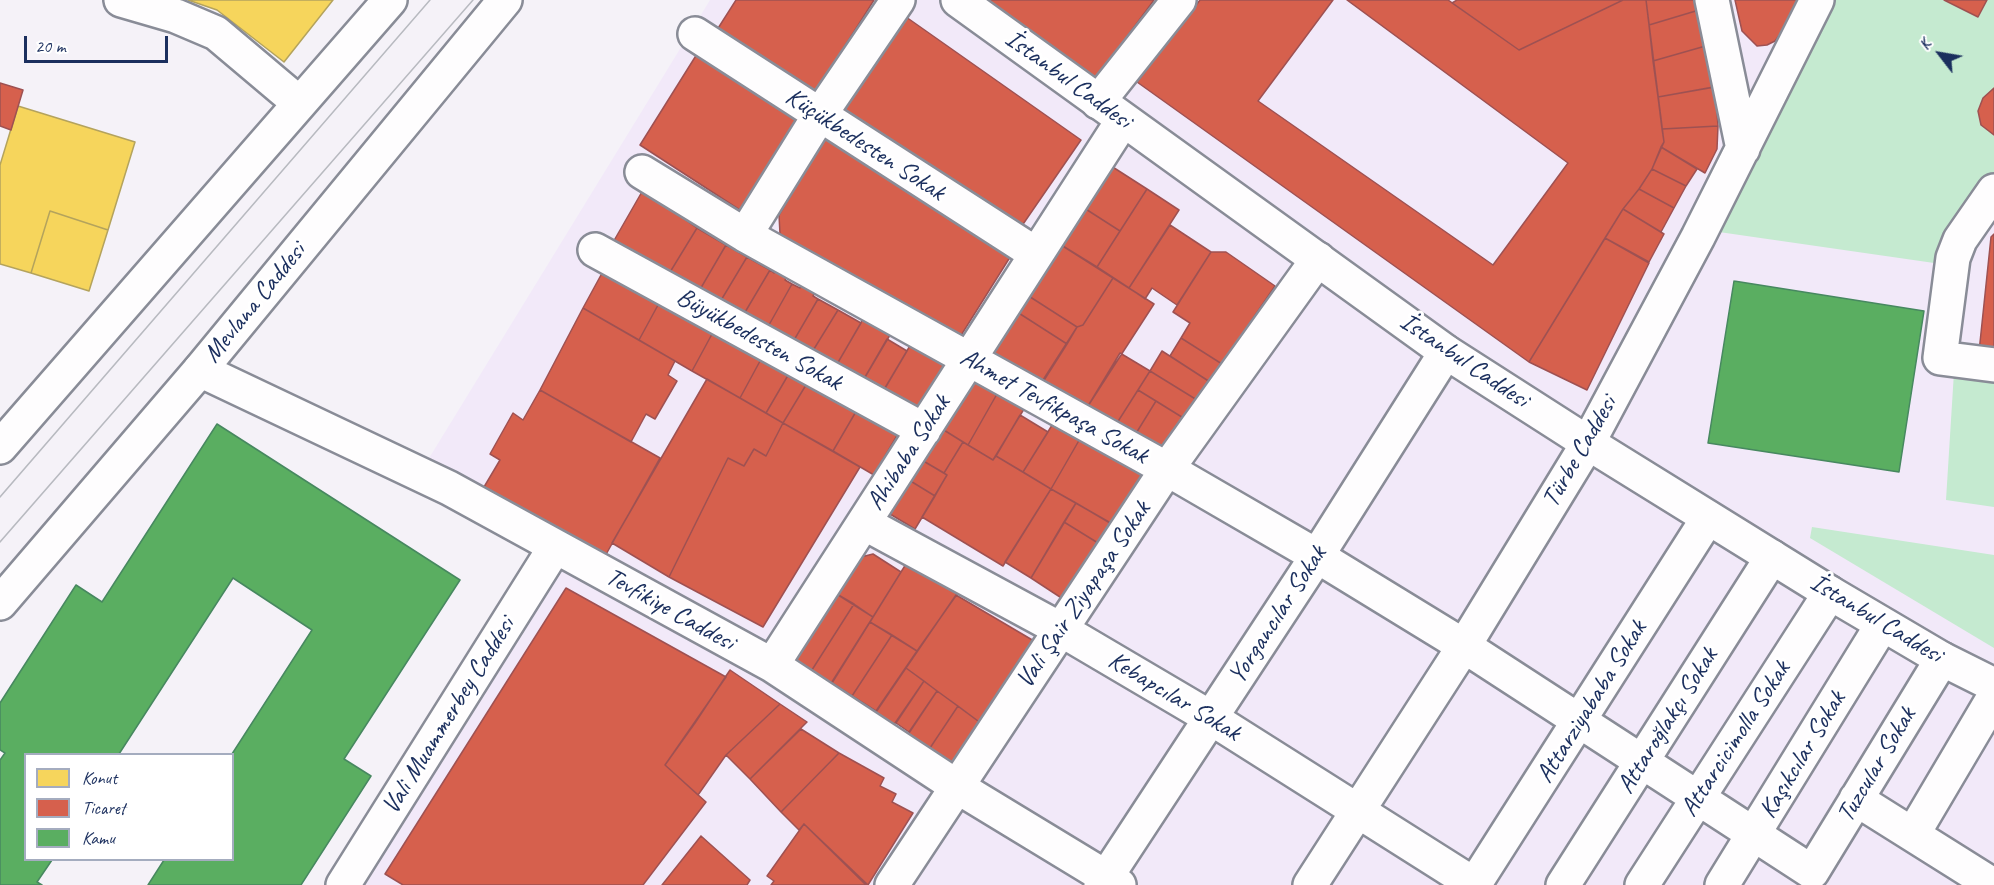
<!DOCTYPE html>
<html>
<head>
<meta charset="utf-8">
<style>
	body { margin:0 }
	#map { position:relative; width:1994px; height:885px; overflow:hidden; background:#f5f2f8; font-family:Caveat,sans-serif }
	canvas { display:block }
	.legend { position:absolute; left:24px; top:753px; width:210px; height:108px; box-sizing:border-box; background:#fff; border:2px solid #a4acbf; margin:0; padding:8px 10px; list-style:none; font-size:18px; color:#1b2f5e }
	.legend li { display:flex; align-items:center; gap:12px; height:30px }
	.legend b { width:30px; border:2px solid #a4acbf }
	.north { position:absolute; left:1910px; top:24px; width:60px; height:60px; -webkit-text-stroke:4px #fff; paint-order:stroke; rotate:301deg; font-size:16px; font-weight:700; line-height:24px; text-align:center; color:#1b2f5e }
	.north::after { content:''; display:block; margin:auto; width:21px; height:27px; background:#1b2f5e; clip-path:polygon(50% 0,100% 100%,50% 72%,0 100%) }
	.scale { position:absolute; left:24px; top:36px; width:144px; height:27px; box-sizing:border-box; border:3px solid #1b2f5e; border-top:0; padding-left:8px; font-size:18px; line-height:21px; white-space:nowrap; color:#1b2f5e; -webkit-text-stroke:4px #fff; paint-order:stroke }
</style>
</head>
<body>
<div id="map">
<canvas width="1994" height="885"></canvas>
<ul class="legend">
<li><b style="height:16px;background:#f6d55c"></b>Konut</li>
<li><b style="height:16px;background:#d6604d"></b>Ticaret</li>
<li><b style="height:16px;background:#5aae61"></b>Kamu</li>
</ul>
<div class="north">K</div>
<div class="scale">20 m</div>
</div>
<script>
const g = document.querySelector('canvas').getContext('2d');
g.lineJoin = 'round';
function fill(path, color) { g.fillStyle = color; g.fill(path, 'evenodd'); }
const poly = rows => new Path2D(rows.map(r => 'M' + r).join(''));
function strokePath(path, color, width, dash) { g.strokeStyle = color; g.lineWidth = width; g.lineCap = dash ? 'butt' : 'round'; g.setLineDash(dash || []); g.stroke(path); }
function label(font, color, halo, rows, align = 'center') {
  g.font = font + ' Caveat,sans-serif'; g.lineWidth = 6; g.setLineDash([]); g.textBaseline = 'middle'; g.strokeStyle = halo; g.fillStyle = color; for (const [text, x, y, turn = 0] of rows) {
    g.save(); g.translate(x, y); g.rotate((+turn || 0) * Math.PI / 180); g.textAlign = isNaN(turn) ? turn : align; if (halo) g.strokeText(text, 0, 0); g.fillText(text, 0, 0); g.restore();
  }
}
fill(poly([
	[710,0,1994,0,1994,885,348,885,562,560,415,481]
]), '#f2e9f9');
fill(poly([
	[1827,0,1994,0,1994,172,1959,219,1941,264,1712,231],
	[1954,372,1994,375,1994,507,1946,500],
	[1812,527,1994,555,1994,648,1810,538]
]), '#c5ead0');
const homes = poly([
	[188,0,333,0,284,62,217,10,188,0],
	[18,106,135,142,108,230,50,211,31,273,0,264,0,165,18,106],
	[50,211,108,230,89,291,31,273,50,211]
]);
fill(homes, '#f6d55c');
strokePath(homes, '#b4a35d', 1.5);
const shops = poly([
	[736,0,874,0,814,95,715,33,736,0],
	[987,0,1154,0,1095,80,987,0],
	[1200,0,1333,0,1258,101,1493,265,1568,163,1347,0,1448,0,1519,50,1623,0,1646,0,1664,142,1652,169,1639,189,1623,209,1529,362,1137,82,1200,0],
	[1457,0,1623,0,1519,50,1452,3,1457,0],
	[1646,0,1697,0,1699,10,1649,25,1646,0],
	[1735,0,1802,0,1784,29,1775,41,1767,45,1757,46,1742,31,1735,0],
	[1944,0,1987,0,1978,17,1944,0],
	[1699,10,1709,45,1653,61,1649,25,1699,10],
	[899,12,1081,140,1019,230,832,113,899,12],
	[1709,45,1719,86,1658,97,1653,61,1709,45],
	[702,46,803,110,740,210,640,145,702,46],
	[0,83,23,90,11,130,0,126,0,83],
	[1715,87,1718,126,1662,129,1658,97,1715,87],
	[1994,88,1994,135,1981,125,1978,111,1983,98,1994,88],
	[1718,126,1717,149,1705,173,1661,147,1664,142,1662,129,1718,126],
	[828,132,1012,254,955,345,780,234,779,215,828,132],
	[1661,147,1697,169,1686,186,1652,169,1661,147],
	[1108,164,1147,189,1120,231,1081,206,1108,164],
	[1652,169,1686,186,1674,208,1639,189,1652,169],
	[1147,189,1179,210,1129,288,1097,267,1147,189],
	[1639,189,1674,208,1661,232,1623,209,1639,189],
	[643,190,697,228,664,282,608,251,643,190],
	[1081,206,1120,231,1097,267,1058,243,1081,206],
	[1623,209,1664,234,1649,262,1605,238,1623,209],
	[1170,225,1211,252,1177,305,1152,288,1145,299,1129,288,1170,225],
	[697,228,726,245,695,298,664,282,697,228],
	[1994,234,1994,354,1979,352,1991,237,1994,234],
	[1605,238,1649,263,1587,390,1529,362,1605,238],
	[1058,243,1113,278,1083,325,1077,327,1024,293,1058,243],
	[726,245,747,257,717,307,695,298,726,245],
	[1211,252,1226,252,1275,286,1222,364,1181,338,1190,323,1173,312,1211,252],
	[747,257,770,270,741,319,717,307,747,257],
	[607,264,664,294,639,340,583,308,607,264],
	[777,267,788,274,785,280,792,284,765,332,741,319,770,270,774,273,777,267],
	[1113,278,1154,304,1088,406,1043,380,1077,327,1083,325,1113,278],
	[792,284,800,288,803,284,816,291,813,296,818,299,790,347,765,332,792,284],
	[1024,293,1077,327,1067,344,1014,310,1024,293],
	[664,294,718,323,692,371,639,340,664,294],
	[818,299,838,310,809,357,790,347,818,299],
	[583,308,675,361,668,375,677,381,655,419,646,414,631,442,540,390,583,308],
	[838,310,861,323,833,371,809,357,838,310],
	[1014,310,1067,344,1041,385,988,352,1014,310],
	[863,319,890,335,861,384,833,371,863,319],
	[718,323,766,350,740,398,692,371,718,323],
	[1181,338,1222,364,1210,382,1170,356,1181,338],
	[887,339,907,351,881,395,861,384,887,339],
	[911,344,948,366,916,421,879,398,911,344],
	[766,350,794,365,766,413,740,398,766,350],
	[1162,351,1210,382,1197,400,1150,371,1162,351],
	[1120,353,1150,371,1117,423,1088,406,1120,353],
	[794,365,812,375,783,423,766,413,794,365],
	[1150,371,1197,400,1185,419,1138,390,1150,371],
	[812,375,861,403,833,451,783,423,812,375],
	[969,377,997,394,968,445,939,427,969,377],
	[707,379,783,423,766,456,754,449,744,466,728,458,669,577,612,543,707,379],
	[540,390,660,458,604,558,510,514,516,505,484,487,500,460,490,454,513,413,523,420,540,390],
	[1138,390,1156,401,1135,435,1117,423,1138,390],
	[997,394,1024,409,993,460,968,445,997,394],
	[1156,401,1185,419,1163,451,1135,435,1156,401],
	[861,403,902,427,874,475,833,451,861,403],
	[1020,415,1048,432,1023,472,996,456,1020,415],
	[1054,422,1081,437,1051,489,1023,472,1054,422],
	[783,423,860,467,763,627,669,577,728,458,744,466,754,449,766,456,783,423],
	[939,427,963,442,944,473,920,459,939,427],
	[1081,437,1146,475,1116,526,1051,489,1081,437],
	[963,442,993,460,996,456,1051,489,1003,566,922,517,947,475,944,473,963,442],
	[920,459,947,475,935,496,904,477,920,459],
	[904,477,935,496,915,529,890,514,887,505,904,477],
	[1051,489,1076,503,1031,578,1005,562,1051,489],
	[1076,503,1110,523,1098,543,1064,522,1076,503],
	[1064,522,1098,543,1063,599,1031,578,1064,522],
	[873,554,901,572,873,617,835,593,857,558,873,554],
	[906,564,960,590,917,651,870,622,906,564],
	[566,588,726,677,665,765,706,802,643,885,403,885,385,874,566,588],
	[835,593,854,604,810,673,793,662,835,593],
	[956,595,1034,641,982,724,906,668,956,595],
	[854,604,873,617,830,685,810,673,854,604],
	[870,622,892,635,852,696,832,683,870,622],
	[892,635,917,651,876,711,852,696,892,635],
	[906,668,924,681,893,726,874,715,906,668],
	[730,670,780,704,726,755,698,795,665,765,695,723,730,670],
	[924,681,937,691,909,732,896,723,924,681],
	[937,691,958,706,928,751,907,736,937,691],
	[780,704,807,722,750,779,726,755,780,704],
	[958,706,982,724,952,767,928,751,958,706],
	[801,729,839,753,781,812,750,779,801,729],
	[839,753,884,778,880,786,896,794,892,802,913,813,868,885,804,824,799,830,781,812,839,753],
	[804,824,866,885,771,885,774,881,767,876,804,824],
	[701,836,750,880,747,885,662,885,701,836]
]);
fill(shops, '#d6604d');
strokePath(shops, '#9e5152', 1.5);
const public = poly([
	[1734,281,1924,311,1899,472,1708,443,1734,281],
	[217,424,460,580,344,759,371,776,301,885,148,885,164,860,232,860,232,754,312,630,233,578,119,754,26,754,26,860,52,860,37,882,42,885,0,885,0,760,5,753,0,750,0,703,76,585,102,602,217,424]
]);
fill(public, '#5aae61');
strokePath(public, '#478860', 1.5);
const street = poly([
	[121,0,176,16,216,33,299,103],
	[1712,0,1743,149],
	[695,34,1036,254],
	[1098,102,1179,0],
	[642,172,745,235,1167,469,1317,556,1464,646,1812,872,1942,659],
	[1994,191,1960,240,1953,258,1940,358,1994,365],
	[745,235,819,116,898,0],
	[595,250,924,430],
	[200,370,449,488,772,665,956,786,1119,885],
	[864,523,1060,629,1211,718,1475,885],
	[772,665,1123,120],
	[1856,799,1993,885],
	[1913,834,1994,697],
	[343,885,555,547],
	[892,885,1167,469,1318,259],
	[1101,885,1317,556,1446,352],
	[1310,885,1464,646,1588,443,1698,237,1817,0],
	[1474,885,1708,518],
	[1563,885,1772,557],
	[1642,885,1830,593],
	[1722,885,1882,625]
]);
const secondary = poly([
	[958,0,1446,352,1588,443,1830,593,1942,659,1994,685],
	[0,447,390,0],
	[0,603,200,370,505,0]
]);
strokePath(street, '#898c97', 38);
strokePath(secondary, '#898c97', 38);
strokePath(street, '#fefdfe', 33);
strokePath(secondary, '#fefdfe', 33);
strokePath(poly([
	[0,497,430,0],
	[0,542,473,0]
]), '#b8bac0', 1.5);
label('26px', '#1b2f5e', '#fff', [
	["İstanbul Caddesi",1068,80,36],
	["Küçükbedesten Sokak",865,145,33],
	["Mevlana Caddesi",255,303,-51],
	["Büyükbedesten Sokak",759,340,29],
	["İstanbul Caddesi",1464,361,34],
	["Ahmet Tevfikpaşa Sokak",1054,407,29],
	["Türbe Caddesi",1580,452,-60],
	["Ahibaba Sokak",909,453,-57],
	["Vali Şair Ziyapaşa Sokak",1084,595,-56],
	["Tevfikiye Caddesi",670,610,29],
	["Yorgancılar Sokak",1278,615,-57],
	["İstanbul Caddesi",1876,619,31],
	["Kebapcılar Sokak",1174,697,31],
	["Attarziyababa Sokak",1592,702,-58],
	["Vali Muammerbey Caddesi",449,716,-58],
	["Attaroğlakçı Sokak",1668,721,-58],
	["Attarcicimolla Sokak",1736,739,-57],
	["Kaşıkcılar Sokak",1803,755,-59],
	["Tuzcular Sokak",1877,765,-59]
]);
</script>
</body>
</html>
